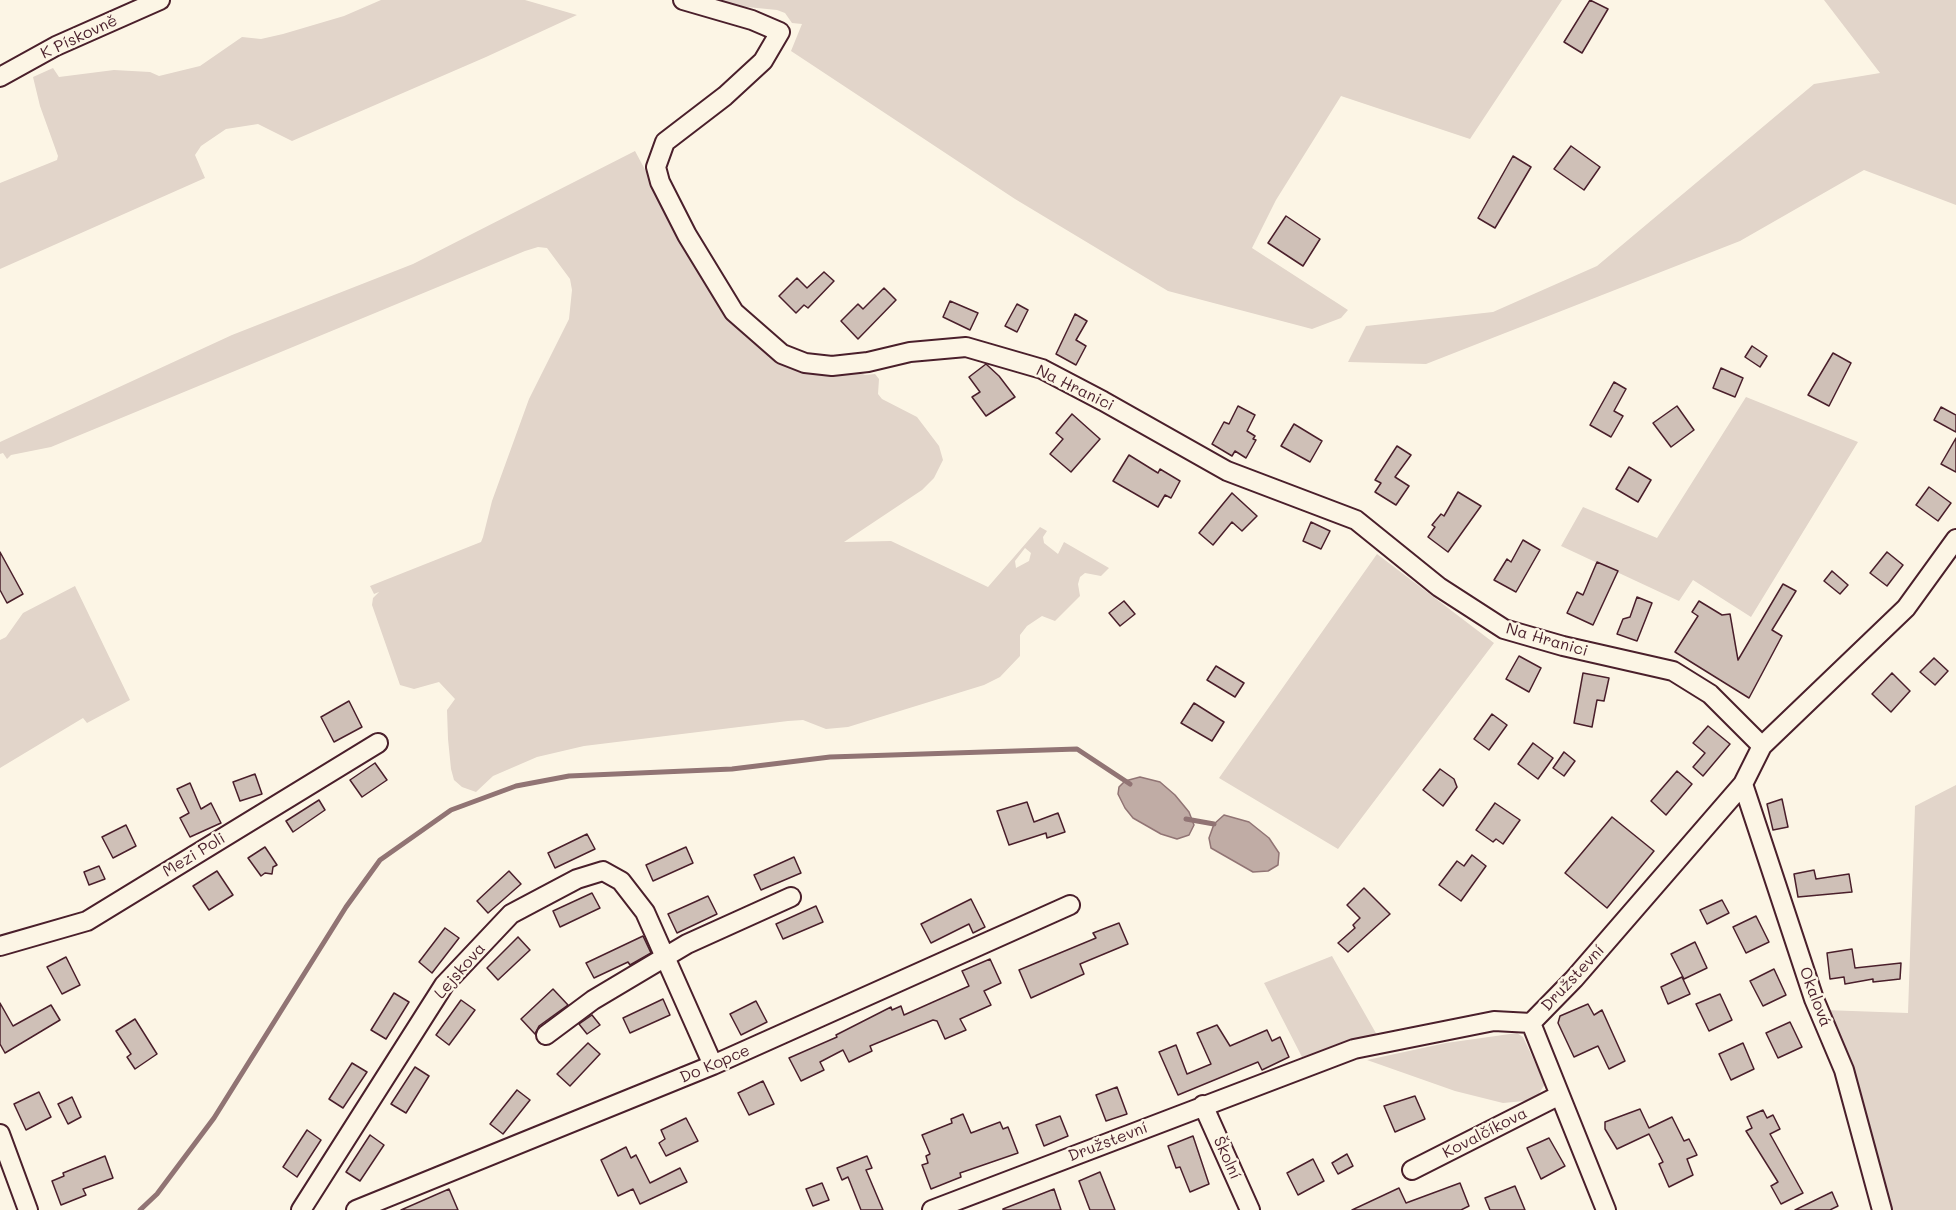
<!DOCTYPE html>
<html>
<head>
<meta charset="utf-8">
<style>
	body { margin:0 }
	canvas { display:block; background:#fcf5e5 }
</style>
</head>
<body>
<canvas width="1956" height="1210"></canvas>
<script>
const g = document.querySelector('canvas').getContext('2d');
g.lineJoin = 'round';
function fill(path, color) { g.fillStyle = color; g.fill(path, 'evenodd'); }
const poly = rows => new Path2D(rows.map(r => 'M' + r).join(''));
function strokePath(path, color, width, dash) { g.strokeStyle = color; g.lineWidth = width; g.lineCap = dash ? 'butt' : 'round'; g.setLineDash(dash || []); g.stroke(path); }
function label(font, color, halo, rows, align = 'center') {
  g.font = font + ' Mali,sans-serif'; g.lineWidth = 5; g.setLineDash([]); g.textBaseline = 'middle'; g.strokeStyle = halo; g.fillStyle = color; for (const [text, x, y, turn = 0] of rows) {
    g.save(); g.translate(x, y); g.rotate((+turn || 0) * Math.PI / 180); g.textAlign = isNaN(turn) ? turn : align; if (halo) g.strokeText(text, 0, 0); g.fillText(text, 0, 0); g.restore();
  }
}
fill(poly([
	[381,0,525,0,577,15,486,57,292,141,258,124,226,129,201,146,195,155,205,178,0,269,0,183,57,160,58,156,40,106,33,77,53,68,59,77,114,70,150,72,159,76,200,66,242,37,261,39,283,34,344,16],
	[710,0,1562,0,1470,139,1341,96,1276,200,1252,248,1348,310,1341,318,1312,329,1168,291,1015,199,791,51,802,24,792,23,785,13,777,10,727,5],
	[1824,0,1956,0,1956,205,1864,170,1740,241,1426,364,1348,362,1366,326,1493,312,1597,266,1814,84,1880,73],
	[635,151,722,313,759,347,779,360,858,372,865,375,875,374,879,379,878,394,882,399,917,417,939,446,943,460,934,478,922,490,844,542,891,541,988,587,1040,527,1047,531,1043,537,1044,543,1058,554,1064,542,1109,568,1101,576,1085,573,1080,577,1078,584,1080,596,1055,621,1042,616,1027,626,1020,635,1020,656,1000,677,984,685,848,727,826,729,803,720,788,721,584,746,537,757,493,776,476,792,462,787,454,780,451,769,448,739,447,710,455,699,439,682,414,689,400,685,372,605,373,598,379,592,374,594,370,586,481,542,483,537,492,501,529,399,569,319,572,290,570,279,547,248,538,247,525,251,51,447,11,455,7,459,3,453,0,454,0,442,232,335,413,264],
	[1025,548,1031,553,1029,561,1016,568,1015,561],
	[1746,397,1858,442,1751,617,1693,580,1679,601,1561,546,1583,507,1657,538],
	[1377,554,1494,643,1338,849,1219,778],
	[75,586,130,700,87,723,83,718,0,768,0,640,6,637,23,613],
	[1956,785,1956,1210,1885,1210,1824,1010,1908,1013,1915,806],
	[1332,956,1377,1035,1302,1057,1264,983],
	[1517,1033,1523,1037,1545,1084,1535,1100,1503,1103,1455,1091,1367,1060,1446,1043]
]), '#e2d5ca');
const water = poly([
	[1140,777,1160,782,1175,795,1189,812,1194,825,1189,835,1177,839,1161,834,1133,818,1125,808,1118,794,1119,787,1125,781,1140,777],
	[1224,815,1249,822,1269,838,1279,853,1278,865,1268,871,1253,872,1211,848,1209,838,1214,824,1224,815]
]);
fill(water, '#c0aca5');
strokePath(water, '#917474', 1.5);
strokePath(poly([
	[1186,819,1214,824],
	[140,1210,157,1194,214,1118,346,907,380,860,451,810,516,786,569,776,732,769,830,757,1077,749,1130,784]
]), '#917474', 5);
const building = poly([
	[1590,0,1608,9,1582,53,1564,42,1590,0],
	[1571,146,1600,167,1584,190,1554,169,1571,146],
	[1513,156,1531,167,1495,228,1478,218,1513,156],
	[1286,216,1320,239,1303,266,1268,243,1286,216],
	[824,272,834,281,808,308,804,305,796,313,779,296,797,278,807,288,824,272],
	[884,288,896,300,858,339,841,321,858,304,863,309,884,288],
	[950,301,978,313,970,330,943,317,950,301],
	[1017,304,1028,310,1017,332,1005,326,1017,304],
	[1075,314,1087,321,1076,340,1086,346,1076,365,1056,354,1075,314],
	[1752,346,1767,356,1760,367,1745,357,1752,346],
	[1833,353,1851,363,1829,406,1808,395,1833,353],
	[986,364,999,376,1015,397,986,416,972,397,980,392,969,377,986,364],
	[1721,368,1743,378,1735,397,1713,388,1721,368],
	[1614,382,1626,389,1614,411,1623,416,1611,437,1590,425,1614,382],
	[1238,406,1255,415,1247,431,1255,436,1253,439,1256,440,1246,458,1235,451,1232,456,1212,444,1224,422,1229,424,1238,406],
	[1677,406,1694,430,1671,447,1653,423,1677,406],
	[1941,407,1956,415,1956,432,1934,420,1941,407],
	[1072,414,1100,439,1071,472,1050,454,1063,439,1056,433,1072,414],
	[1294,424,1322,441,1310,462,1281,446,1294,424],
	[1956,438,1956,472,1941,464,1956,438],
	[1397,446,1411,455,1395,477,1409,486,1396,505,1375,492,1381,483,1375,480,1397,446],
	[1129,455,1158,473,1160,469,1180,481,1171,498,1165,495,1158,507,1113,481,1129,455],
	[1629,467,1651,480,1638,502,1616,489,1629,467],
	[1929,487,1951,503,1938,521,1916,505,1929,487],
	[1458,492,1481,506,1448,552,1428,537,1435,527,1432,525,1441,514,1444,516,1458,492],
	[1232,493,1257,516,1242,531,1232,522,1213,545,1199,533,1232,493],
	[1311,522,1330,531,1321,549,1303,541,1311,522],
	[1523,540,1540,550,1516,592,1494,580,1507,559,1511,562,1523,540],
	[0,552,23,594,7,603,0,590,0,552],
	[1887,552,1903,565,1887,586,1870,573,1887,552],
	[1597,562,1618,571,1593,625,1567,613,1577,592,1583,595,1597,562],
	[1832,571,1848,585,1840,594,1824,581,1832,571],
	[1783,584,1796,591,1772,630,1782,636,1749,698,1675,652,1698,616,1692,612,1699,601,1722,615,1730,614,1738,660,1783,584],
	[1637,597,1652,603,1637,641,1617,634,1623,619,1630,617,1637,597],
	[1124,601,1135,614,1120,626,1109,613,1124,601],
	[1519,656,1541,668,1529,692,1506,679,1519,656],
	[1934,658,1948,671,1935,685,1920,672,1934,658],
	[1216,666,1244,683,1235,697,1207,680,1216,666],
	[1583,673,1609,678,1604,701,1597,700,1592,727,1574,723,1583,673],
	[1892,673,1910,691,1891,712,1872,694,1892,673],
	[349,701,362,727,334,742,321,717,349,701],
	[1194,703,1224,722,1212,741,1181,723,1194,703],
	[1492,714,1507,725,1489,750,1474,739,1492,714],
	[1708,726,1730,744,1703,776,1693,767,1705,753,1693,743,1708,726],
	[1533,743,1553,758,1538,779,1518,764,1533,743],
	[1564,752,1575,761,1564,776,1553,768,1564,752],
	[375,763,387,780,362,797,350,780,375,763],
	[1440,769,1454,779,1457,787,1443,806,1423,790,1440,769],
	[1677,771,1692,784,1666,815,1651,801,1677,771],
	[255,774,262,794,240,801,233,782,255,774],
	[190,783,201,809,211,803,221,823,190,837,180,818,189,813,177,789,190,783],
	[1782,799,1788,827,1773,830,1767,804,1782,799],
	[319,800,325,810,293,832,286,821,319,800],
	[1027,802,1034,822,1058,813,1065,832,1047,838,1046,833,1009,845,997,811,1027,802],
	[1495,803,1520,820,1503,844,1496,839,1493,842,1476,830,1495,803],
	[1612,817,1654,851,1607,908,1565,873,1612,817],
	[126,825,136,846,113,858,102,837,126,825],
	[587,834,595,849,555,868,548,853,587,834],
	[265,847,277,865,273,867,272,874,265,873,261,876,248,858,265,847],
	[686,847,693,863,653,881,646,865,686,847],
	[1472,855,1486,866,1461,901,1439,885,1457,861,1464,866,1472,855],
	[794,857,801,873,761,890,754,875,794,857],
	[99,866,105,879,89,885,84,872,99,866],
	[1814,870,1816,879,1849,874,1852,892,1798,897,1794,874,1814,870],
	[217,871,233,895,209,910,193,886,217,871],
	[509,871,521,884,488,913,477,901,509,871],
	[1364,888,1390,914,1348,952,1338,943,1355,928,1353,925,1360,918,1347,905,1364,888],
	[592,893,600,908,560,927,553,911,592,893],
	[708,896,717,914,677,933,668,914,708,896],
	[971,899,985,927,973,933,969,924,931,943,921,924,971,899],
	[1722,900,1729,913,1707,924,1700,910,1722,900],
	[816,906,823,922,783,939,776,924,816,906],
	[1756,916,1769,942,1746,953,1733,927,1756,916],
	[1119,923,1128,944,1080,964,1084,974,1031,998,1019,970,1096,938,1093,933,1119,923],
	[445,928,459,938,432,973,419,962,445,928],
	[643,936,651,953,630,965,628,962,594,978,586,963,643,936],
	[518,937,530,950,498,980,487,968,518,937],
	[1695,942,1707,968,1684,979,1671,954,1695,942],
	[1852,949,1855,968,1901,963,1900,979,1873,982,1873,979,1845,984,1844,977,1830,979,1827,953,1852,949],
	[66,957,80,985,62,994,47,967,66,957],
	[990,959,1001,983,984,991,991,1005,960,1019,966,1030,945,1039,937,1021,933,1020,870,1046,872,1051,849,1062,843,1050,820,1062,824,1070,801,1081,789,1058,837,1037,836,1035,891,1007,892,1010,901,1006,904,1015,969,986,962,971,990,959],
	[1774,969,1786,995,1763,1006,1750,981,1774,969],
	[1682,977,1690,994,1668,1004,1661,987,1682,977],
	[553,989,568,1005,539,1026,535,1034,521,1019,553,989],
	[394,993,409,1002,386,1039,371,1030,394,993],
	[1720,994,1732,1020,1709,1031,1696,1004,1720,994],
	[663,999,670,1015,630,1033,623,1018,663,999],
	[461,1000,475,1010,449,1045,436,1035,461,1000],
	[756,1001,767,1022,741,1035,730,1014,756,1001],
	[0,1003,13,1026,51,1005,60,1020,5,1053,0,1044,0,1003],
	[1588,1004,1594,1015,1602,1010,1625,1061,1609,1069,1598,1046,1574,1057,1558,1023,1560,1016,1588,1004],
	[592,1015,600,1025,587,1034,579,1024,592,1015],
	[135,1019,157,1054,135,1069,127,1057,131,1054,116,1031,135,1019],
	[1790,1022,1802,1047,1778,1058,1766,1033,1790,1022],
	[1217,1025,1230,1046,1267,1030,1272,1041,1280,1037,1289,1057,1262,1070,1258,1062,1178,1095,1159,1052,1176,1045,1187,1074,1211,1064,1197,1033,1217,1025],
	[588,1043,600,1054,570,1086,557,1074,588,1043],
	[1743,1043,1754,1069,1731,1080,1719,1054,1743,1043],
	[352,1063,367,1072,343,1108,329,1099,352,1063],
	[415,1067,429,1076,406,1113,391,1104,415,1067],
	[763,1081,774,1104,749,1115,738,1093,763,1081],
	[1117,1087,1127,1114,1106,1121,1096,1095,1117,1087],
	[517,1090,530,1100,503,1134,490,1124,517,1090],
	[39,1092,51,1117,26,1130,14,1104,39,1092],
	[1415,1096,1425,1119,1395,1132,1384,1106,1415,1096],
	[72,1097,81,1117,68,1124,58,1104,72,1097],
	[1640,1109,1649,1128,1672,1117,1684,1141,1689,1139,1697,1155,1687,1159,1693,1175,1669,1187,1659,1164,1663,1162,1649,1134,1617,1149,1605,1129,1605,1122,1640,1109],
	[1763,1110,1767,1118,1773,1115,1780,1129,1770,1134,1803,1193,1781,1204,1771,1186,1778,1182,1746,1131,1752,1128,1747,1117,1763,1110],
	[963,1114,971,1133,1000,1122,1003,1129,1008,1127,1018,1153,960,1173,961,1177,931,1189,922,1165,928,1163,926,1156,930,1154,922,1135,952,1123,951,1119,963,1114],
	[1060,1116,1068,1136,1044,1146,1036,1125,1060,1116],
	[686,1118,698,1141,666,1156,659,1143,665,1139,661,1130,686,1118],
	[307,1130,321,1140,297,1177,283,1167,307,1130],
	[370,1135,384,1145,360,1181,346,1172,370,1135],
	[1193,1136,1209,1184,1190,1192,1180,1167,1176,1168,1168,1146,1193,1136],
	[1549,1138,1565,1166,1541,1179,1527,1148,1549,1138],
	[626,1147,631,1158,636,1155,650,1183,680,1168,687,1182,640,1204,633,1189,618,1196,601,1160,626,1147],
	[1347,1154,1353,1166,1338,1174,1332,1163,1347,1154],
	[105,1156,113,1178,83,1189,86,1195,61,1205,52,1181,64,1176,63,1173,105,1156],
	[867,1156,872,1168,866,1170,883,1210,861,1210,848,1177,842,1180,837,1168,867,1156],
	[1313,1159,1324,1181,1298,1195,1287,1173,1313,1159],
	[1100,1172,1115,1210,1090,1210,1079,1181,1100,1172],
	[822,1183,829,1200,813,1206,806,1189,822,1183],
	[1460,1183,1469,1206,1461,1210,1352,1210,1399,1188,1406,1203,1460,1183],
	[1515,1186,1525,1210,1490,1210,1485,1198,1515,1186],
	[449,1189,458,1210,401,1210,449,1189],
	[1054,1189,1061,1210,1003,1210,1003,1209,1054,1189],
	[1832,1192,1838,1206,1830,1210,1795,1210,1832,1192]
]);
fill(building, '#cfc0b7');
strokePath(building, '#4a1f2b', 1.5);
const minor = poly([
	[683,0,752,20,780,32,763,61,725,96,665,142,656,167,660,182,687,235,734,312,782,354,805,363,832,366,868,362,910,352,966,347,1042,369,1103,401,1227,471,1356,520,1439,587,1504,629,1563,646,1673,671,1710,694,1762,746],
	[0,77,56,46,160,0],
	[1743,784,1814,999,1844,1070,1882,1210],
	[0,946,87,921,378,743],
	[1531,1023,1606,1210],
	[546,1035,593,1000,687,944,791,897],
	[1203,1105,1250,1210],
	[0,1134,28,1210],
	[1412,1170,1558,1096],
	[301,1210,444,985,511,914,577,879,603,871,621,881,645,912,713,1065],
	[356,1210,713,1065,1070,905],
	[932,1210,1354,1049,1494,1021,1531,1023,1574,979,1743,784,1762,746,1906,608,1956,539]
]);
strokePath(minor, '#4a1f2b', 22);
strokePath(minor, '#fcf5e5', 18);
label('16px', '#4a1f2b', '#fcf5e5', [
	["K Pískovně",79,37,-25],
	["Na Hranici",1075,388,26],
	["Na Hranici",1547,640,16],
	["Mezi Poli",194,855,-31],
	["Lejskova",460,971,-49],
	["Družstevní",1573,978,-47],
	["Okalová",1815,997,69],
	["Do Kopce",715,1064,-23],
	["Kovalčíkova",1485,1133,-27],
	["Družstevní",1108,1142,-21],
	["Školní",1227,1158,66]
]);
</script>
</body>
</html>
